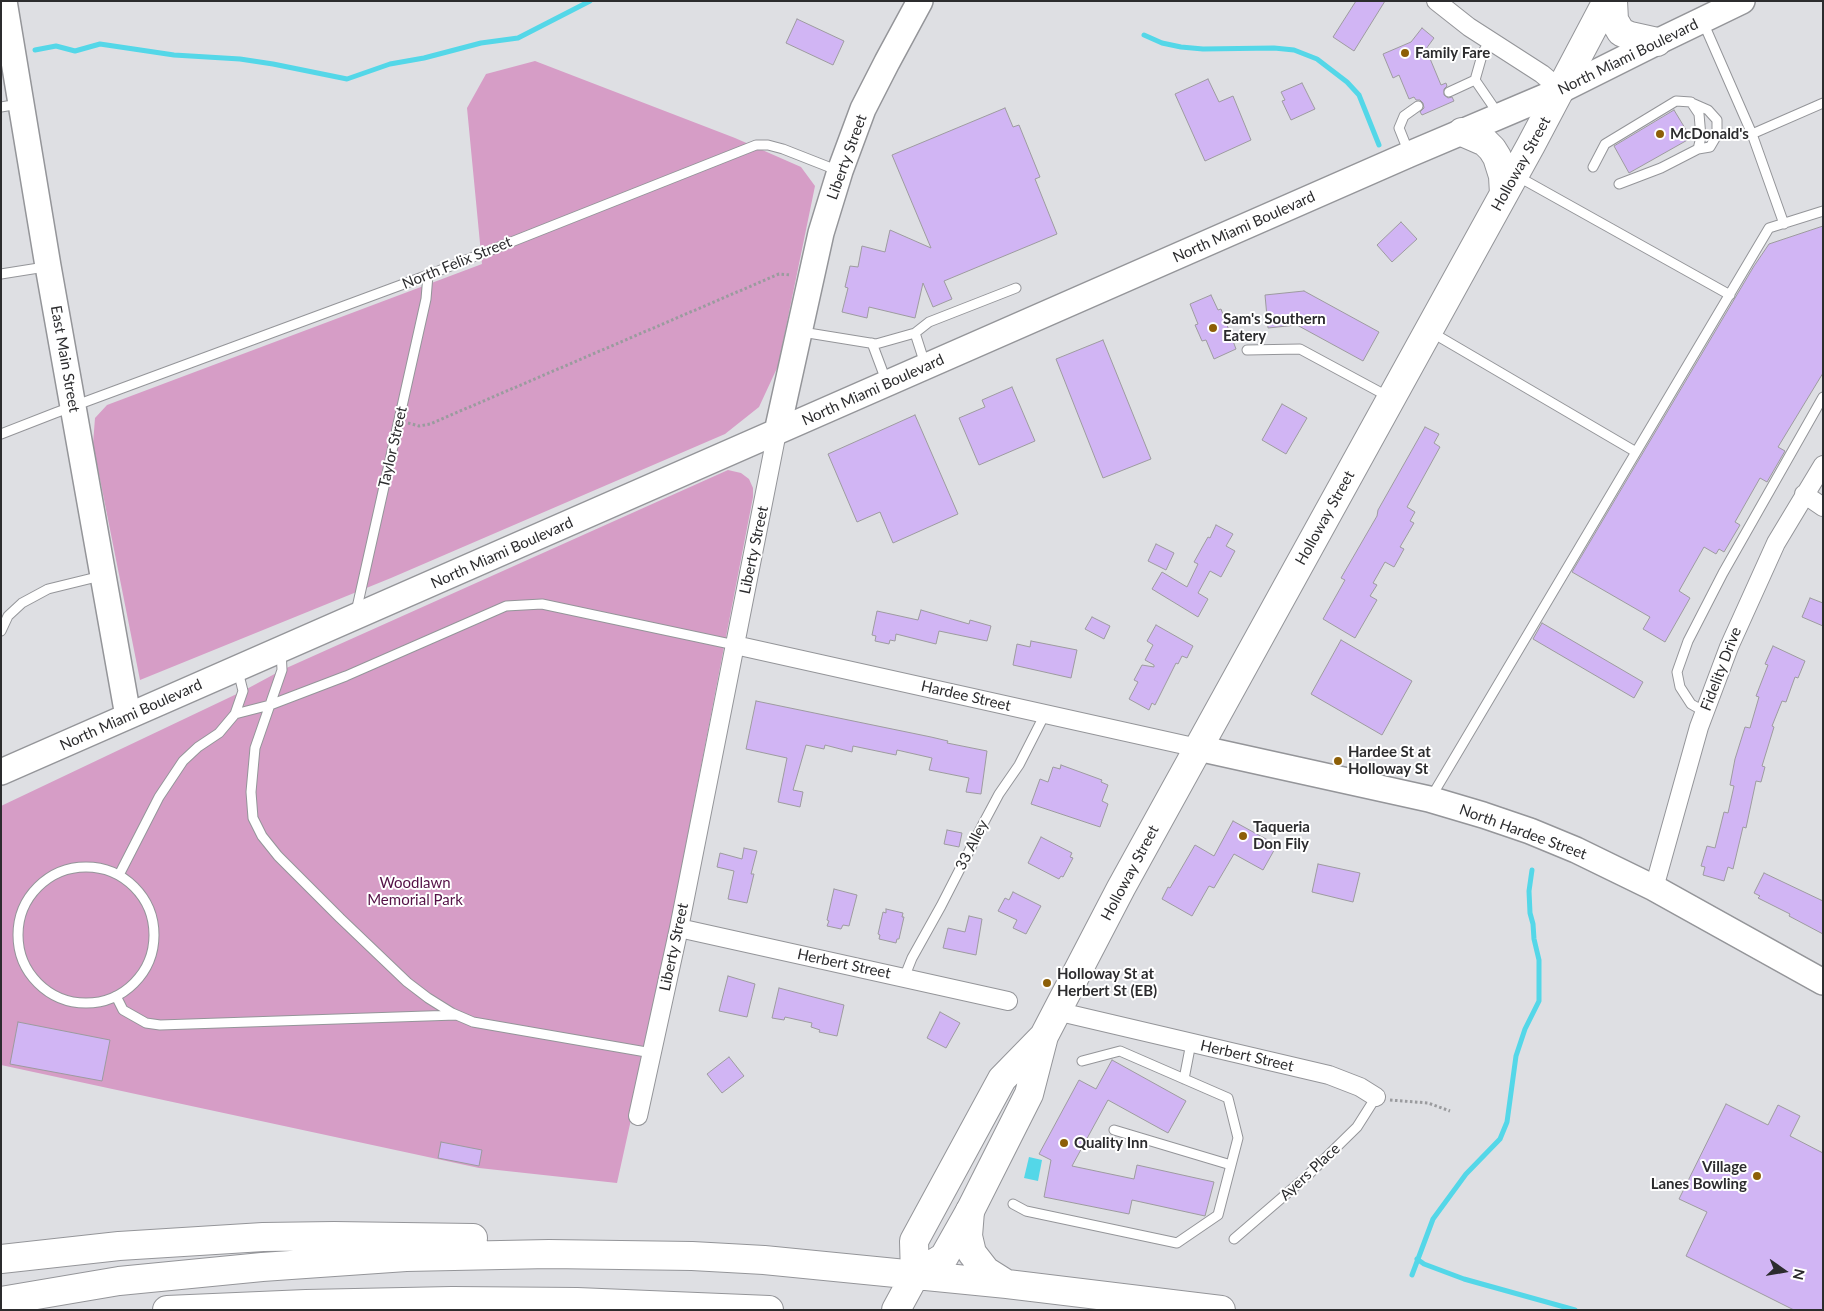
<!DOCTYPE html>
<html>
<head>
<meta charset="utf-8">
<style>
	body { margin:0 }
	#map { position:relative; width:1824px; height:1311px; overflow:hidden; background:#dedfe3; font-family:Lato,sans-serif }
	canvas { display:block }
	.frame { position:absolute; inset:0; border:2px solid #2c2c2e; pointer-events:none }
	.north { position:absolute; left:1759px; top:1246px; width:50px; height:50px; -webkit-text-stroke:4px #fff; paint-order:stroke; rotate:103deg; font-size:14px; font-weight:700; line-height:20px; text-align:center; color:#2c2c2e }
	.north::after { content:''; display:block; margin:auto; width:18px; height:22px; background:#2c2c2e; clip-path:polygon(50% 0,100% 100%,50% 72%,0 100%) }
</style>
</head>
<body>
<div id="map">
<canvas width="1824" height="1311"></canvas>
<div class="frame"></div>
<div class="north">N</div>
</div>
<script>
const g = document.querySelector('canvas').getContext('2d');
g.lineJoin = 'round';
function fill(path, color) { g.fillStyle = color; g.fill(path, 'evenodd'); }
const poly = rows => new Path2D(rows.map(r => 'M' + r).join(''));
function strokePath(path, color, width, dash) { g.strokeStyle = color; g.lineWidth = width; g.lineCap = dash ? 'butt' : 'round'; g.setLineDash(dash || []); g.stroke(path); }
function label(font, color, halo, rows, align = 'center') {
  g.font = font + ' Lato,sans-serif'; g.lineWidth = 4; g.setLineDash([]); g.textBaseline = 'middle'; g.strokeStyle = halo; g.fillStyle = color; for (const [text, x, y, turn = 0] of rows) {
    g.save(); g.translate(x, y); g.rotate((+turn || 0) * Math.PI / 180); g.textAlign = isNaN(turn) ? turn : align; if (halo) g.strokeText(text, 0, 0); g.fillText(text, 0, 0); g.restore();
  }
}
fill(poly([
	[535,61,735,138,801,167,815,186,778,366,759,407,725,434,391,578,140,680,93,444,95,418,107,405,482,264,467,108,486,74],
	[728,470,741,473,749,479,753,488,753,497,645,1056,617,1183,479,1168,1,1065,1,806,243,691,282,670]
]), '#d69dc6');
fill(poly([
	[1029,1157,1042,1160,1038,1181,1024,1178]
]), '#54d7e8');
strokePath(poly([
	[1144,35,1162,43,1181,47,1203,49,1274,48,1294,50,1317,59,1347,82,1359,95,1379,145],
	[35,50,56,46,75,51,100,44,174,55,240,59,273,64,347,79,390,64,424,58,481,43,518,38,590,1],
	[1417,1259,1424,1264,1464,1279,1575,1310],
	[1412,1275,1433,1219,1466,1174,1500,1139,1507,1122,1516,1056,1525,1029,1539,1001,1539,960,1534,939,1533,924,1530,913,1529,891,1532,870]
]), '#54d7e8', 5);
const building = poly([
	[1356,1,1385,1,1354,51,1333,37,1356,1],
	[797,19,844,41,833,65,786,43,797,19],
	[1422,28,1434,38,1426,49,1441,85,1446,83,1447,86,1444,89,1444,95,1448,98,1452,97,1454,101,1422,115,1420,112,1424,108,1423,103,1420,100,1416,100,1414,97,1409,99,1399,75,1393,78,1383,54,1411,42,1422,28],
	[1208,79,1219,102,1233,96,1251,140,1205,161,1175,94,1208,79],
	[1302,83,1315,109,1291,120,1282,101,1285,100,1281,92,1302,83],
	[1005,108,1013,127,1019,125,1040,177,1035,179,1057,234,944,281,952,299,933,307,923,283,915,318,869,307,867,318,842,312,848,288,845,287,850,266,858,267,862,246,885,252,890,230,931,248,892,155,1005,108],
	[1674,110,1691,138,1629,173,1614,146,1674,110],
	[1401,222,1417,239,1392,262,1377,245,1401,222],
	[1823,226,1823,373,1778,447,1785,451,1767,482,1760,478,1735,522,1740,525,1724,552,1719,549,1716,554,1704,547,1679,591,1690,598,1665,642,1643,629,1650,617,1572,572,1754,266,1769,244,1823,226],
	[1304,291,1379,332,1363,361,1297,325,1268,328,1265,295,1304,291],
	[1211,295,1218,310,1221,309,1236,349,1214,359,1206,340,1202,341,1195,325,1198,324,1190,304,1211,295],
	[1103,340,1151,459,1103,478,1056,359,1103,340],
	[1012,387,1035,441,979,465,959,418,985,407,982,400,1012,387],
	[1282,404,1307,418,1286,454,1262,440,1282,404],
	[915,415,958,514,893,543,880,512,857,522,828,454,915,415],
	[1425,427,1439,434,1434,443,1440,447,1407,507,1415,512,1410,521,1414,523,1400,547,1404,549,1394,567,1385,562,1373,583,1377,585,1370,596,1377,600,1355,638,1323,619,1345,580,1341,578,1377,516,1378,510,1425,427],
	[1216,525,1233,534,1226,546,1235,551,1221,577,1210,571,1198,593,1208,599,1198,617,1152,589,1162,572,1187,587,1198,564,1194,562,1208,537,1210,538,1216,525],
	[1156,544,1174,553,1166,570,1148,561,1156,544],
	[1810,598,1823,603,1823,626,1802,617,1810,598],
	[921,610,969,624,970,620,991,626,987,641,939,631,936,644,896,634,895,641,890,640,889,644,875,641,876,636,872,635,877,611,918,620,921,610],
	[1092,617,1110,626,1104,639,1085,629,1092,617],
	[1542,623,1643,682,1634,698,1533,639,1542,623],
	[1156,625,1193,646,1187,658,1182,656,1178,664,1176,663,1155,705,1152,703,1149,710,1129,699,1138,682,1134,680,1142,665,1154,667,1154,665,1145,660,1153,645,1147,641,1156,625],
	[1341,640,1412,681,1382,735,1311,694,1341,640],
	[1031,641,1077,650,1071,678,1013,665,1017,644,1030,647,1031,641],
	[1773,646,1805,661,1798,678,1795,677,1786,702,1782,701,1772,726,1774,727,1762,766,1765,767,1761,782,1756,781,1746,828,1743,827,1733,869,1728,867,1724,881,1703,875,1705,867,1701,866,1707,846,1715,848,1724,812,1728,813,1734,786,1730,785,1735,759,1745,727,1750,728,1759,697,1756,696,1768,665,1765,664,1773,646],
	[756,701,931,737,948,741,947,743,987,751,981,794,966,792,969,778,929,770,932,758,897,750,896,755,853,746,852,752,825,745,824,749,806,745,793,790,803,792,800,807,778,802,787,758,746,749,756,701],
	[1061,765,1102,780,1101,782,1108,785,1102,801,1108,804,1100,827,1031,804,1040,779,1048,782,1053,767,1060,769,1061,765],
	[1233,821,1277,845,1263,870,1234,854,1214,888,1209,886,1192,916,1162,899,1168,887,1170,888,1195,845,1214,856,1233,821],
	[947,830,962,833,959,847,944,844,947,830],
	[1041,837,1072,853,1070,857,1073,858,1063,877,1061,876,1059,879,1028,863,1041,837],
	[744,848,757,851,751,874,754,874,747,903,728,899,734,871,717,867,720,853,742,859,744,848],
	[1318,864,1360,873,1353,902,1312,892,1318,864],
	[1764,873,1823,901,1823,934,1789,916,1790,914,1758,898,1760,896,1754,893,1764,873],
	[834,889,857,895,849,926,843,925,841,929,827,926,829,921,827,920,834,889],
	[1013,892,1041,906,1026,934,1013,928,1017,920,998,911,1005,898,1009,900,1013,892],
	[886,909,903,913,902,917,904,917,899,939,897,939,896,943,879,939,880,935,878,934,883,912,886,913,886,909],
	[969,916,982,919,976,955,943,948,948,928,965,932,969,916],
	[728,976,755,984,747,1017,719,1011,728,976],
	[779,988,844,1005,837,1036,819,1032,820,1030,811,1027,812,1023,785,1017,784,1020,772,1018,779,988],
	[940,1012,960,1023,946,1048,927,1038,940,1012],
	[18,1022,110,1040,102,1081,10,1064,18,1022],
	[729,1057,744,1076,722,1093,707,1074,729,1057],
	[1112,1060,1186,1101,1168,1133,1108,1100,1072,1166,1134,1179,1137,1165,1214,1182,1205,1216,1132,1200,1129,1214,1044,1197,1051,1160,1039,1154,1079,1080,1096,1089,1112,1060],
	[1726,1104,1768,1125,1778,1105,1800,1116,1790,1136,1823,1153,1823,1310,1794,1310,1686,1256,1707,1212,1679,1199,1726,1104],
	[441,1142,482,1150,479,1166,438,1158,441,1142]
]);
fill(building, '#d1b5f4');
strokePath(building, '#9d9b9f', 1);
const lane = poly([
	[1703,22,1752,134,1784,224],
	[1490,41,1483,52,1475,80,1499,115],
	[1449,92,1475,80],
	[1692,103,1708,110,1717,120,1717,135,1710,147,1698,149],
	[1,107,19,104],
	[1752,134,1823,103],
	[1409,153,1399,128,1404,116,1418,106],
	[1593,167,1605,144,1676,101,1691,102,1699,114,1701,137,1698,149,1661,168,1619,184],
	[1517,176,1730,295],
	[1,274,45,267],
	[802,332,876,344,915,333,929,322,1016,288],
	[1431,332,1636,452],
	[915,333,925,364],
	[872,343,887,383],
	[1247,350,1300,349,1389,397],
	[1,434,55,413,428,275,756,145,768,145,783,149,839,171],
	[356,612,426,299,428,275],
	[1,631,8,616,22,603,48,589,101,576],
	[281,650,282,670,255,748,251,792,253,818,262,836,278,856,340,918,407,982,428,998,452,1013,473,1022,652,1053],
	[1705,712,1691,704,1680,687,1677,672,1688,641,1723,573,1823,397],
	[235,714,270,705,346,676,506,606,542,604,735,645],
	[1430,799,1769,228,1823,211],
	'18 935a68 68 0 1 1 136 0a68 68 0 1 1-136 0Z',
	[119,875,159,797,183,761,198,747,219,733,235,714,243,691,238,671],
	[904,978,912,958,941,906,983,824,999,794,1019,765,1045,714],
	[116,996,123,1010,146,1023,160,1025,456,1015],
	[1184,1079,1191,1043],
	[1114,1130,1231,1165],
	[1013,1204,1026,1211,1177,1243,1218,1215,1238,1138,1228,1098,1120,1051,1082,1061],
	[1234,1239,1306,1177,1357,1127,1376,1097]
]);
const street = poly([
	[1436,1,1469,27,1542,74,1561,90],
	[1804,494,1823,507],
	[735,645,1198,748],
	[1654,888,1699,727,1729,647,1776,543,1823,465],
	[679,928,1008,1001],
	[1056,1011,1329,1075,1360,1087,1376,1097],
	[638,1116,679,928,777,432]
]);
const secondary = poly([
	[4,1,48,266,128,716],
	[777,432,821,233,840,171,863,109,887,62,920,1],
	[1198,748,1429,799,1483,815,1530,831,1576,850,1654,888,1823,982],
	[1,772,1410,154,1561,90,1657,42,1742,1]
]);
const primary = poly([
	[1613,1,1614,20,1621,32,1630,36,1657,42],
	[1462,132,1485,142,1492,149,1497,157,1503,176,1504,194],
	[1044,1036,1002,1079,914,1241,915,1275,944,1257,970,1211,1029,1094,1044,1036,1121,888,1531,145,1607,1]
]);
const highway = poly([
	[970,1211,968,1236,972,1253,986,1271,1005,1283],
	[1,1259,119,1246,263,1237,334,1236,473,1238],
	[1,1301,119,1281,262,1267,406,1257,549,1254,692,1256,764,1260,1007,1284,1221,1310],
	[167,1310,306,1304,452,1301,577,1302,769,1310],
	[896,1310,915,1275]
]);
strokePath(lane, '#949599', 11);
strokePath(street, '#949599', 20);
strokePath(secondary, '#949599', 28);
strokePath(primary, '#949599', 30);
strokePath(highway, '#949599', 30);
strokePath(poly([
	[408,423,419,426,430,424,779,274,791,275],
	[1390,1100,1428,1103,1450,1111]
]), '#9a9b9e', 3, [2.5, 2.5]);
strokePath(lane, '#fff', 9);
strokePath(street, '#fff', 18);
strokePath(secondary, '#fff', 25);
strokePath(primary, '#fff', 28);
strokePath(highway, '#fff', 28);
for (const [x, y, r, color] of [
	[1405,53,5,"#8d5f07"],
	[1660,134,5,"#8d5f07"],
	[1213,328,5,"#8d5f07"],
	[1338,761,5,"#8d5f07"],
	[1243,836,5,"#8d5f07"],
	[1047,983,5,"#8d5f07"],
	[1064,1143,5,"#8d5f07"],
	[1757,1176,5,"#8d5f07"]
]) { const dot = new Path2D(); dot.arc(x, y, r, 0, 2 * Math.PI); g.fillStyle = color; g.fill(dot); strokePath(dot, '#fff', 2); }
label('bold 15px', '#2c2c2e', '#fff', [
	["Family Fare",1415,53],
	["McDonald's",1670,134],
	["Sam's Southern",1223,319],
	["Eatery",1223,336],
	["Hardee St at",1348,752],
	["Holloway St",1348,769],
	["Taqueria",1253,827],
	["Don Fily",1253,844],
	["Holloway St at",1057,974],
	["Herbert St (EB)",1057,991],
	["Quality Inn",1074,1143],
	["Village",1747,1167,"right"],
	["Lanes Bowling",1747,1184,"right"]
], 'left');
label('15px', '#2c2c2e', '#fff', [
	["North Miami Boulevard",1628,57,-26],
	["Liberty Street",847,157,-70],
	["Holloway Street",1521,164,-61],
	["North Miami Boulevard",1244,227,-24],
	["North Felix Street",457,263,-22],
	["East Main Street",65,359,80],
	["North Miami Boulevard",873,390,-24],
	["Taylor Street",393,447,-77],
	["Holloway Street",1325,518,-61],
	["Liberty Street",754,550,-78],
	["North Miami Boulevard",502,553,-24],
	["Fidelity Drive",1721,669,-69],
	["Hardee Street",966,696,13],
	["North Miami Boulevard",131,715,-24],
	["North Hardee Street",1523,832,20],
	["33 Alley",972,845,-63],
	["Holloway Street",1130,873,-62],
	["Liberty Street",674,947,-78],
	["Herbert Street",844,964,12],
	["Herbert Street",1247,1056,13],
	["Ayers Place",1310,1172,-43]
]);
label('15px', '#541146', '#fff', [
	["Woodlawn",415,883],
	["Memorial Park",415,900]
]);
</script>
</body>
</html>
